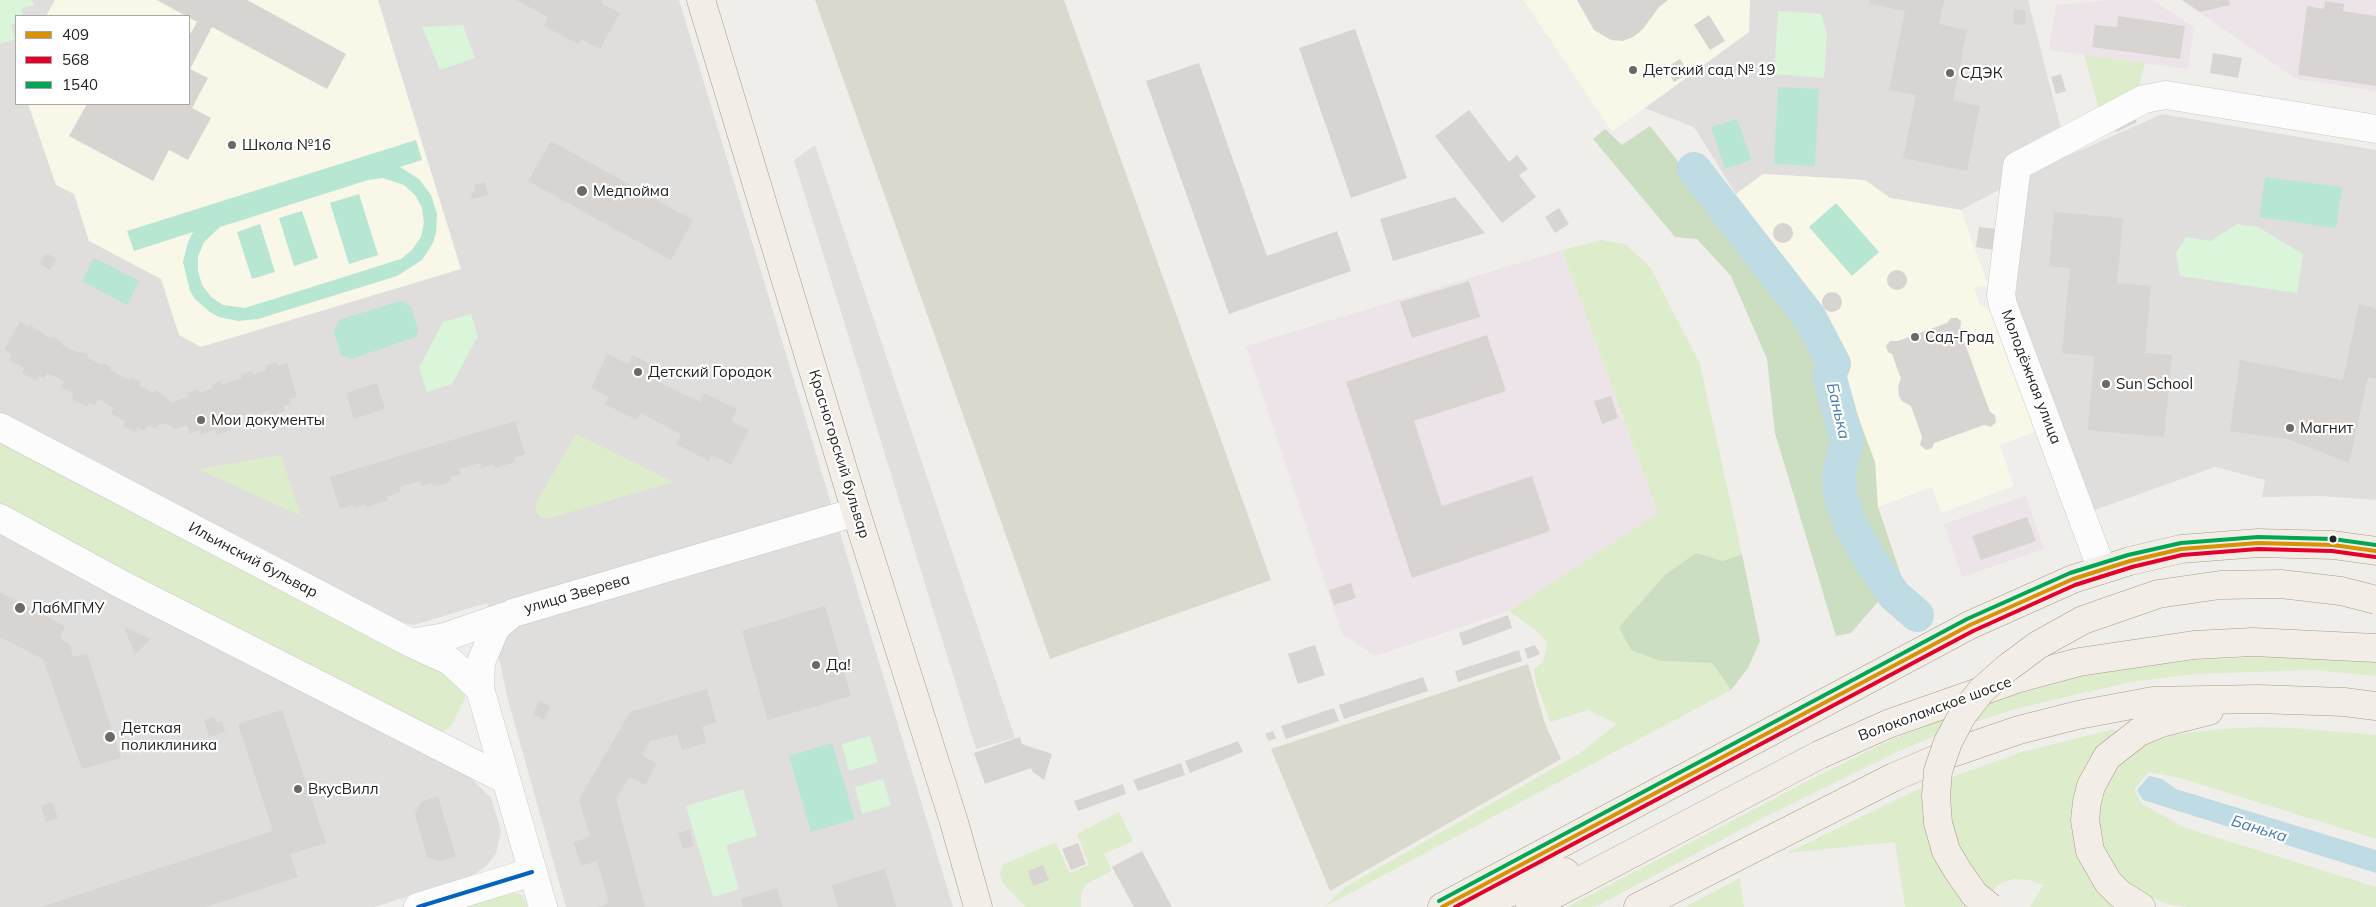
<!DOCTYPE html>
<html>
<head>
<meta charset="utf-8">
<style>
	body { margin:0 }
	#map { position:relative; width:2376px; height:907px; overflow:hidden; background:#f0eeeb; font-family:Mulish,sans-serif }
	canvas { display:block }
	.legend { position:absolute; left:15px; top:15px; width:175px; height:90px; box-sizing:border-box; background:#fff; border:1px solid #a7a7a7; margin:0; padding:6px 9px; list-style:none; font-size:15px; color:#222 }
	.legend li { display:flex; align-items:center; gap:10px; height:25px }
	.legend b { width:25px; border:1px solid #a7a7a7 }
</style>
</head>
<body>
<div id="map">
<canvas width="2376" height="907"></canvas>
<ul class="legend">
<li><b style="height:6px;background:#d79205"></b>409</li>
<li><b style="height:6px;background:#e4002b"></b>568</li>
<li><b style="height:6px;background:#00a651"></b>1540</li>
</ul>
</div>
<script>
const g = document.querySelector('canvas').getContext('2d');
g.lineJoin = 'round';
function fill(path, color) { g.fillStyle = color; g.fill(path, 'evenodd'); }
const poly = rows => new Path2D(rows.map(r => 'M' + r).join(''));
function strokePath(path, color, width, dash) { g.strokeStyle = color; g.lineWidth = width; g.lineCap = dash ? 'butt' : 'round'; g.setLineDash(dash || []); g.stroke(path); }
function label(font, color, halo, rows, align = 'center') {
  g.font = font + ' Mulish,sans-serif'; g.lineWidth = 4.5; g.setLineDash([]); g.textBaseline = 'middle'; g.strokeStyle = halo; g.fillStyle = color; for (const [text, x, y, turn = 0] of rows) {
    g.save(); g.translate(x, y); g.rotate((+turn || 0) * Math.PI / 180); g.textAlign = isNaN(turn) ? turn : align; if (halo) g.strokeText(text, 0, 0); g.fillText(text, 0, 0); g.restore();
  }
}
fill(poly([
	[0,0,679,0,953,907,566,907,508,700,487,603,414,625,387,620,0,417],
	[16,16,189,16,189,104,16,104],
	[1523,0,2028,0,2068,156,2162,114,2376,150,2376,500,2321,496,2262,497,2265,480,2215,467,2092,511,2015,302,2027,175,1961,210,1890,198,1865,180,1763,174,1736,194,1694,127,1644,108,1612,132],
	[0,532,470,777,491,798,501,831,496,854,487,865,471,877,374,907,0,907]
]), '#dfdedc');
fill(poly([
	[2106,0,2152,0,2194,27,2188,69,2049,50,2056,5],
	[2181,0,2376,0,2376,91,2296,79],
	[1562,250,1658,513,1509,611,1376,656,1342,634,1246,346],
	[2026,496,2044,549,1962,577,1944,524]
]), '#ede4e9');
fill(poly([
	[55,0,378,0,461,269,201,347,179,335,161,279,89,241,74,194,56,185,28,104,189,104,189,16,46,16],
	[1523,0,1750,0,1749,32,1612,132],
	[1763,174,1865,180,1890,198,1961,210,1988,286,1974,287,1980,305,1994,310,2039,430,2000,445,2014,486,1941,513,1932,487,1878,507,1875,462,1807,293,1736,194]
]), '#f8f7e8');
fill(poly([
	[815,0,1064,0,1271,580,1050,659],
	[1528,664,1545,724,1561,759,1330,891,1271,749]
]), '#d9d9cd');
fill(poly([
	[2084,55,2145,63,2138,90,2099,109],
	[1601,240,1625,244,1650,267,1700,364,1742,554,1723,561,1696,553,1661,661,1712,663,1731,690,1324,907,1345,887,1580,753,1617,724,1588,710,1550,722,1536,683,1534,669,1543,662,1547,642,1537,631,1509,611,1658,513,1562,250],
	[576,434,674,482,546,519,539,516,536,511,536,503],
	[0,437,454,675,465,686,465,699,451,726,441,733,0,509],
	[281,455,301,516,198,469],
	[2255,657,2314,658,2376,662,2376,676,2314,670,2194,674,2130,682,2015,709,1945,732,1899,751,1759,820,1595,907,1567,907,1825,772,1893,739,1948,717,2014,695,2079,677,2128,668,2193,660],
	[2260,727,2295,728,2376,735,2376,839,2180,778,2149,772,2134,789,2142,804,2186,828,2376,887,2376,907,2187,907,2167,904,2138,892,2115,870,2106,857,2098,827,2101,794,2118,765,2143,746,2173,735,2220,729],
	[2114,729,2118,731,2078,854,2095,887,2116,907,2030,907,2043,885,2029,880,2014,879,2003,882,1995,888,1985,907,1905,907,1895,842,1787,853,1914,791,1963,773,2022,752],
	[1119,812,1133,841,1104,854,1112,871,1087,884,1081,893,1081,907,1025,907,1002,882,1000,872,1004,864,1056,842,1069,873,1089,865,1077,834],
	[1740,878,1744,907,1685,907],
	[510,891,522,895,527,907,450,907]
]), '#ddeccb');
fill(poly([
	[1650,126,1766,273,1807,293,1838,363,1875,462,1878,507,1901,575,1851,633,1836,636,1775,433,1767,359,1731,276,1697,239,1675,237,1593,139,1605,129,1622,145],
	[1696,553,1723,561,1742,554,1760,641,1748,668,1731,690,1712,663,1661,661,1631,650,1619,627,1665,575]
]), '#cbdec1');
fill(poly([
	[0,0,32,0,34,5,21,9,23,16,16,16,16,23,11,25,15,39,0,44],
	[1778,11,1821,14,1827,34,1824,78,1774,74],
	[463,25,475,58,440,70,422,27],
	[2237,224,2258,227,2303,254,2297,293,2180,276,2176,253,2186,237,2211,241],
	[471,314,478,336,452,384,427,392,419,368,443,322],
	[870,736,878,762,849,771,842,744],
	[883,779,891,805,862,814,855,787],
	[743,789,757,836,726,845,739,889,713,897,686,806]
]), '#daf5da');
fill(poly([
	[1778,87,1819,89,1815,166,1774,164],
	[1737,119,1751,160,1725,169,1711,127],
	[416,140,422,160,400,167,419,179,431,195,437,214,436,233,433,243,422,260,397,276,258,319,238,321,219,317,210,312,195,299,190,291,183,262,188,242,193,232,134,251,127,231],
	[383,178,404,185,415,195,422,208,424,223,421,237,412,250,401,259,245,308,223,305,211,297,202,285,198,271,198,256,204,242,220,227,368,180],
	[2265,177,2342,187,2336,228,2259,217],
	[359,194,378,255,349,264,330,203],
	[1836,203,1879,252,1852,276,1809,227],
	[302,211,318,258,294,266,279,218],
	[260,224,275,272,252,279,237,232],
	[94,258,139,281,127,305,82,281],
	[400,301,411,306,418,329,416,337,351,359,341,355,334,331,339,320],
	[832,743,855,819,811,832,789,756]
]), '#b7e6d2');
fill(poly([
	[815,145,1015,738,976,749,794,160]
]), '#e0dfde');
fill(poly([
	[2149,776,2162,779,2176,789,2376,850,2376,873,2143,800,2137,790]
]), '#bfdbe3');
strokePath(poly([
	[1694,169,1810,318,1834,364,1829,375,1847,440,1839,475,1840,496,1851,526,1873,564,1894,595,1917,615]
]), '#bfdbe3', 34);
fill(poly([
	[157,0,247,0,346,54,327,89,212,27,190,69,208,78,192,108,211,118,188,160,169,150,153,181,69,136,87,104,189,104,189,36,197,22],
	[516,0,603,0,601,3,620,13,600,49,581,39,578,44,544,26,548,17],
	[1577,0,1668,0,1659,7,1642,30,1633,37,1623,41,1611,40,1594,30],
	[1870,0,1944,0,1939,24,1967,30,1953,101,1980,106,1967,171,1903,158,1916,95,1889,90,1905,11,1869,4],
	[2182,0,2229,0,2230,5,2200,12],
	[2325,1,2344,4,2343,11,2376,16,2376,86,2298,75,2307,6,2324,9],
	[2014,9,2026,10,2025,25,2013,24],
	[1709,15,1725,41,1710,50,1694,25],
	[2118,16,2185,26,2180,59,2092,47,2095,25,2117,27],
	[1355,29,1407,178,1351,198,1299,48],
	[2213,53,2242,58,2238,78,2210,73],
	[1680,59,1689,73,1674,82,1666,68],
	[1199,63,1267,256,1337,231,1351,271,1229,314,1146,81],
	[2061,74,2066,91,2056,94,2051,77],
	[1469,110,1509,162,1517,155,1528,169,1519,175,1536,197,1502,223,1435,136],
	[2133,114,2137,122,2116,132,2112,125],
	[551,141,693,220,671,260,528,181],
	[485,182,488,195,472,199,471,193,475,191,474,185],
	[1455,197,1485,233,1393,261,1380,219],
	[1559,208,1569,224,1555,233,1545,217],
	[2054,212,2123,218,2117,283,2151,286,2145,353,2172,355,2164,437,2088,430,2094,356,2062,353,2070,268,2049,266],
	'1773 233a10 10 0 1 1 20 0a10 10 0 1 1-20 0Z',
	[1979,227,1996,229,1993,250,1976,247],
	[46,253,56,259,50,270,40,264],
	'1887 280a10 10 0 1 1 20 0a10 10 0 1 1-20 0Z',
	[1469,281,1480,317,1412,338,1400,302],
	'1822 302a10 10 0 1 1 20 0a10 10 0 1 1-20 0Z',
	[2359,304,2376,308,2376,379,2368,377,2349,463,2291,440,2230,431,2240,360,2343,380],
	[1951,318,1957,318,1961,321,1960,330,1990,412,1995,415,1996,422,1991,427,1984,425,1934,443,1932,448,1926,450,1920,445,1922,437,1911,406,1902,401,1899,396,1898,386,1901,379,1892,354,1888,352,1886,346,1890,341,1898,341,1947,323],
	[20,322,29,327,30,325,51,339,52,336,62,342,61,344,78,353,80,351,88,355,87,357,102,365,103,363,111,367,110,370,129,380,130,377,140,382,139,385,153,393,155,390,172,402,189,397,187,393,198,389,199,393,213,388,212,385,221,381,222,385,242,378,241,375,252,371,253,375,267,370,265,366,276,362,278,366,287,363,297,397,289,399,291,404,283,406,285,411,270,416,268,411,253,416,252,412,235,418,237,422,229,425,231,430,216,435,215,429,200,435,199,430,190,434,187,425,175,429,165,423,158,425,156,429,148,425,144,431,138,427,135,432,123,426,125,421,111,414,114,408,98,399,95,405,89,402,87,407,72,399,74,394,61,387,64,381,56,377,47,373,44,378,39,376,36,381,22,373,24,368,9,360,12,354,4,350],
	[1487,335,1506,391,1414,421,1442,506,1532,476,1550,531,1412,578,1346,382],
	[607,354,628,364,633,355,664,371,659,382,700,402,704,393,737,409,731,421,749,430,731,465,712,455,709,461,676,444,681,434,640,413,637,420,605,404,609,397,591,388],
	[377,383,385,409,354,419,346,393],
	[1611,396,1618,418,1602,424,1594,401],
	[515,421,525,454,514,458,515,462,495,468,494,464,481,468,480,463,459,469,460,474,450,477,452,481,433,487,432,483,422,486,420,481,399,487,401,492,386,497,388,500,366,507,365,504,354,508,353,505,340,509,330,477],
	[2027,517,2036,541,1981,560,1972,536],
	[1351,583,1356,598,1334,605,1329,590],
	[0,592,65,626,60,638,70,645,73,657,87,654,121,758,82,769,43,659,0,637],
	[825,606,851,696,768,720,742,631],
	[1508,615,1512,628,1463,646,1459,633],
	[124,627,151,639,135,654],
	[1315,645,1325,675,1298,684,1288,654],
	[1535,645,1540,654,1528,659,1524,649],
	[1519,650,1522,661,1458,682,1455,671],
	[1423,677,1428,691,1344,719,1339,705],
	[707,689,716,722,702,727,706,743,682,750,677,734,650,741,642,755,657,764,645,785,629,777,616,799,645,907,598,907,609,903,597,861,581,866,574,842,590,837,579,799,630,712],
	[539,701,551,706,544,720,533,714],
	[1334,708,1339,721,1286,739,1281,726],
	[282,710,326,843,290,854,298,877,205,907,41,907,273,831,238,724],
	[214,717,216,722,222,721,225,732,209,737,204,720],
	[1273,731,1276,738,1269,741,1265,734],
	[1020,737,1022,744,1052,754,1044,780,1033,772,1031,768,985,784,974,753],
	[1238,741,1243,752,1190,773,1185,761],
	[1181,763,1185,775,1138,791,1133,780],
	[1123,784,1126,794,1078,811,1074,801],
	[438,797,456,856,439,861,427,857,415,814,422,801],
	[52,802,58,818,46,822,41,806],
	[690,830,694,846,683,849,678,833],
	[1078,843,1086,864,1071,870,1062,849],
	[1142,851,1172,907,1134,907,1112,867],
	[1043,865,1049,880,1033,886,1028,871],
	[885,869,896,907,838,907,832,885],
	[777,888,783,907,743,907,741,899]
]), '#d7d4d2');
const minor = poly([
	[0,427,411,643,445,637,509,615],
	[0,518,119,583,506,780],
	[2102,570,2003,305,2001,295,2017,166,2144,99,2166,95,2376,129],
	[411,643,450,661,480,689],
	[418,907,532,872],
	[543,907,480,689,481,662,496,627,513,613,856,512]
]);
const major = poly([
	[701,0,856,512,954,822,978,907],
	[1479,904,1565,872],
	[1442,907,1970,625,2073,579,2130,561,2181,549,2258,543,2333,545,2376,551],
	[1530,907,1819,755,1888,724,2016,679,2079,662,2194,645,2253,642,2376,648],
	[1638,907,1894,777,1946,755,2019,730,2078,715,2153,701,2258,699,2344,702,2376,706],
	[2141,907,2120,894,2108,882,2090,851,2085,820,2087,802,2091,786,2107,757,2139,732,2161,723,2209,711]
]);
strokePath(minor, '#c9c8c7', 29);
strokePath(major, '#a79c86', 29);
strokePath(minor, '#fdfcfc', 28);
strokePath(major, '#f3ede7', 28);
const majorBridge = poly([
	[1990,907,1974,894,1958,871,1946,851,1938,823,1936,796,1938,771,1948,742,1963,714,1981,691,2007,668,2038,645,2083,620,2158,594,2220,585,2281,584,2341,591,2376,600]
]);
strokePath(majorBridge, '#a79c86', 29, []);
strokePath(majorBridge, '#f3ede7', 28);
strokePath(poly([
	[1442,907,1970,625,2073,579,2130,561,2181,549,2258,543,2333,545,2376,551]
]), '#d79205', 4);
strokePath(poly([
	[1455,907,1973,631,2075,585,2132,567,2182,555,2258,549,2332,551,2375,557]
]), '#e4002b', 4);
strokePath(poly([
	[1439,901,1967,619,2070,573,2128,555,2181,543,2258,537,2333,539,2376,545]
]), '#00a651', 4);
strokePath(poly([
	[418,907,532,872]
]), '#0065bd', 4);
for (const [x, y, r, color] of [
	[1633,70,5,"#6a6968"],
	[1950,73,5,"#6a6968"],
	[232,145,5,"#6a6968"],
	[582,191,6,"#6a6968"],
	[1915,337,5,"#6a6968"],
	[638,372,5,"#6a6968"],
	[2106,384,5,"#6a6968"],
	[201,420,5,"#6a6968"],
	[2290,428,5,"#6a6968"],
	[2333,539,4.5,"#222"],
	[20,608,6,"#6a6968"],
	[816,665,5,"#6a6968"],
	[110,737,6,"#6a6968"],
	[298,789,5,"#6a6968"]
]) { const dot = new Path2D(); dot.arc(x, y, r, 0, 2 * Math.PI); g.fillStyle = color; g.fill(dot); strokePath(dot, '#fff', 2); }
label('15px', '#222', '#fff', [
	["Детский сад № 19",1643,70],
	["СДЭК",1960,73],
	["Школа №16",242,145],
	["Медпойма",593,191],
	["Сад-Град",1925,337],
	["Детский Городок",648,372],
	["Sun School",2116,384],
	["Мои документы",211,420],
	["Магнит",2300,428],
	["ЛабМГМУ",31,608],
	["Да!",826,665],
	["Детская",121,728],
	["поликлиника",121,745],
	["ВкусВилл",308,789]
], 'left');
label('15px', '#222', '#fff', [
	["Молодёжная улица",2031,377,69],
	["Красногорский бульвар",839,454,73],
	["Ильинский бульвар",253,560,28],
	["улица Зверева",577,594,-16],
	["Волоколамское шоссе",1935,709,-20]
]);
label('italic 16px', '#4a7aab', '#fff', [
	["Банька",1838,411,77],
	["Банька",2259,829,17]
]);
</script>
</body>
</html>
